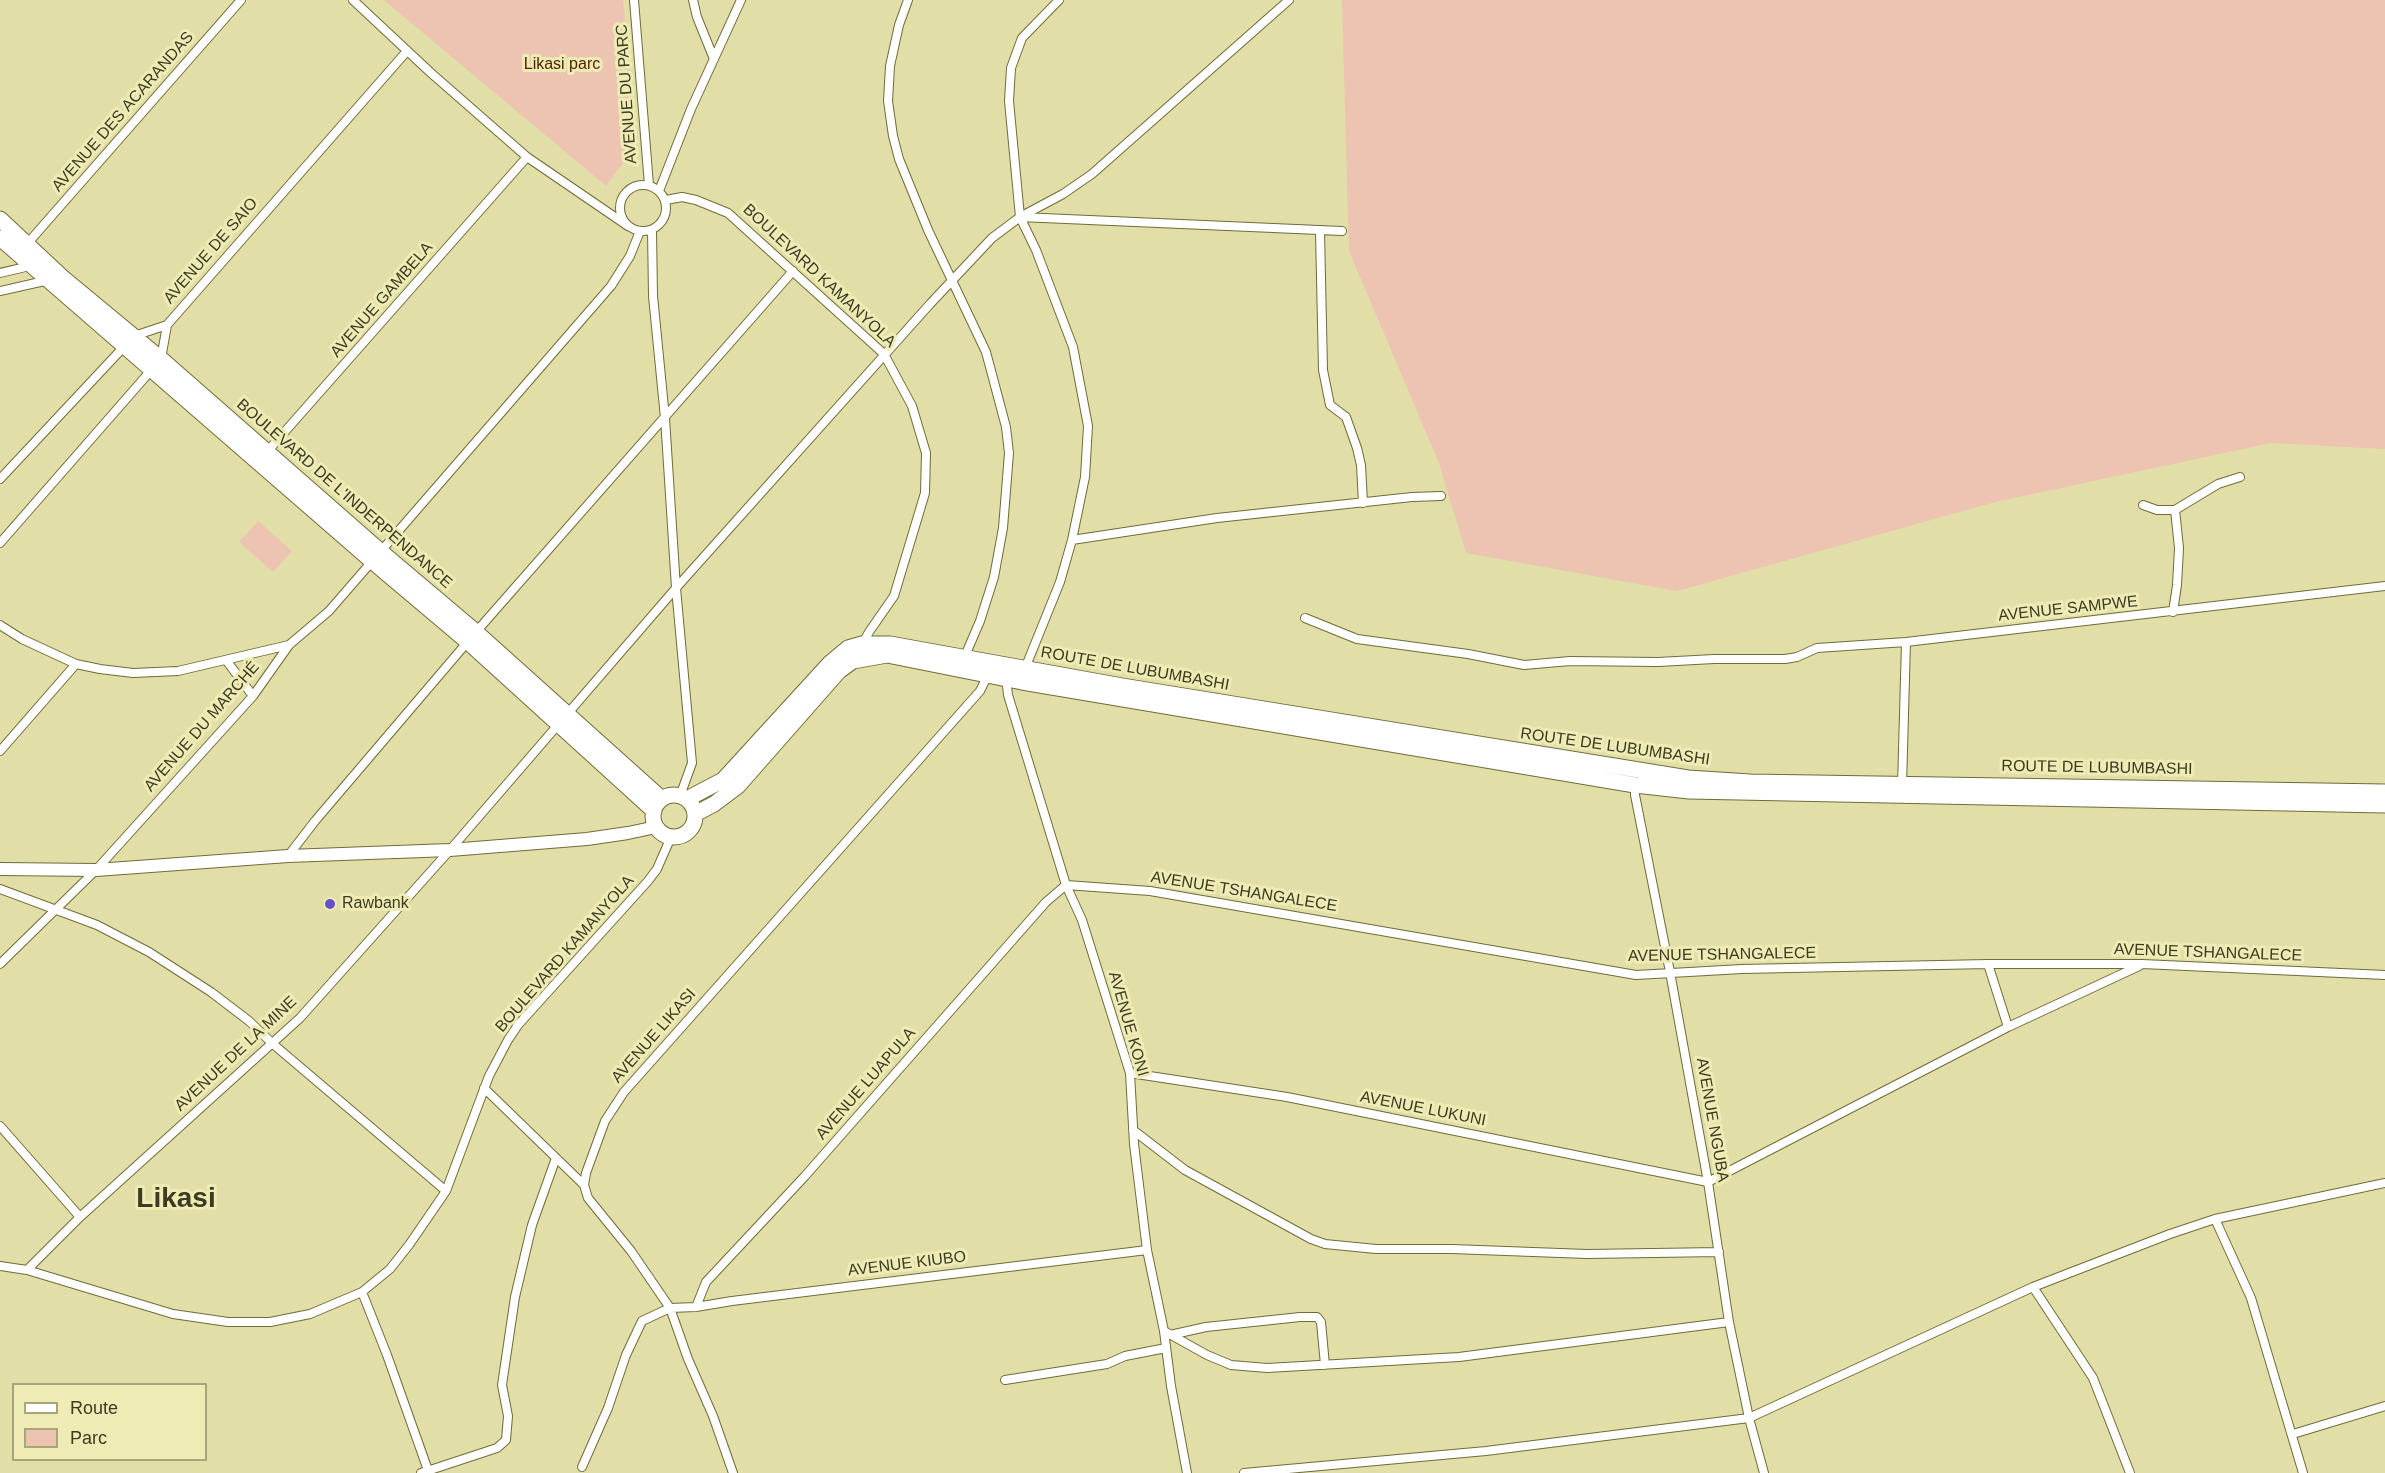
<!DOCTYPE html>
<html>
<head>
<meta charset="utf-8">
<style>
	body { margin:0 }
	#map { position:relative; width:2385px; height:1473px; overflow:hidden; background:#e1dea7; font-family:Helvetica,sans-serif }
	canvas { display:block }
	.legend { position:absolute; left:12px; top:1383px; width:195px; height:78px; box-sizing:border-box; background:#eeecb4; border:2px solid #a7a57a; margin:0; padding:8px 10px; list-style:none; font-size:18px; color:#3c3b24 }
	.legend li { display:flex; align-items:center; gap:12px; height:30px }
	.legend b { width:30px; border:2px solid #a7a57a }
</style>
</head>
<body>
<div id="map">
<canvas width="2385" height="1473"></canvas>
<ul class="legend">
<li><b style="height:8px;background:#fff"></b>Route</li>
<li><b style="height:16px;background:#edc3b1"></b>Parc</li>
</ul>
</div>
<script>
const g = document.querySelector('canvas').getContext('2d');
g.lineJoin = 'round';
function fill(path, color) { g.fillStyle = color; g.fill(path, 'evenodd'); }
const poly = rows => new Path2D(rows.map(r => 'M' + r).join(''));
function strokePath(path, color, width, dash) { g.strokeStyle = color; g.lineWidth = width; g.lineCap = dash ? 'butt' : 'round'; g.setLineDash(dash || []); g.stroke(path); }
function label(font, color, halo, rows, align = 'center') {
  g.font = font + ' Helvetica,sans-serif'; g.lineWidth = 6; g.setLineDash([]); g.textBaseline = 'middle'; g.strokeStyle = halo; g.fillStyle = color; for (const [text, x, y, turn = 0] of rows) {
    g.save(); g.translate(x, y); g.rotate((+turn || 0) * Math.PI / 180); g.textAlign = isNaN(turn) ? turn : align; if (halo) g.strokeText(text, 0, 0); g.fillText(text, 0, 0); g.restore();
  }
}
fill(poly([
	[384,0,623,0,637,144,606,186],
	[1342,0,2385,0,2385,449,2271,443,1995,502,1677,591,1466,553,1439,463,1349,251],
	[258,521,292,551,273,572,239,542]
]), '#edc3b1');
const street = poly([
	[353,0,431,73,527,157,628,226],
	[634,0,649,185],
	[693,0,697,17,714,59],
	[908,0,899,25,890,66,888,101,893,136,899,159,928,230,986,352,1006,427,1009,453,1003,528,994,577,980,621,965,656],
	'620 208a23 23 0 1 1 46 0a23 23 0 1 1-46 0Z',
	[659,191,691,109,741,0],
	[666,200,682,197,696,200,728,213,884,354,912,406,926,453,925,493,894,596,869,632,862,645],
	[1020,217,1342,231],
	[652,230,653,296,665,418,676,588,692,763,680,796],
	[1320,232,1323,370,1330,405,1346,417,1357,448,1361,465,1363,503],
	[27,244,241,0],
	[0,273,34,265],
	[0,291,49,280],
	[266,453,527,157],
	[0,479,134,336,167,325,407,51],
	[2143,505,2157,510,2175,510],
	[1072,540,1217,518,1412,497,1441,496],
	[0,543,161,359,167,325],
	[2173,612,2177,585,2179,548,2175,510,2218,484,2240,477],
	[1305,618,1357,639,1468,654,1524,665,1570,661,1658,662,1714,659,1785,659,1797,657,1817,648,1906,642],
	[0,625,22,639,76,664,100,669,133,673,178,671,289,645],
	[226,660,253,696],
	[1024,671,1060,582,1072,540,1085,477,1088,426,1073,347,1036,250,1020,217,1009,101,1011,68,1022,38,1059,0],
	[1006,677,1008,695,1066,885,1082,920,1130,1073,1134,1144,1147,1250,1164,1331,1171,1386,1187,1473],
	[0,751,76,664],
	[1635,783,1635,795,1670,972,1708,1182,1729,1322,1749,1418,1764,1473],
	[1902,786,1906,642,2385,586],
	[288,856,315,821,476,632,793,271],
	[0,889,97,925,149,952,211,992,249,1021,273,1044,446,1191],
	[0,964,96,870,253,696,289,645,329,611,611,286,630,256,640,231],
	[1988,964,2008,1027],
	[1130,1073,1287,1097,1708,1182,2008,1027,2139,966],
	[484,1088,584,1185],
	[0,1126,80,1217],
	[1133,1130,1185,1170,1311,1239,1325,1244,1376,1249,1452,1249,1587,1254,1719,1252],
	[2215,1219,2251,1298,2303,1473],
	[0,1266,27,1270,173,1314,228,1322,270,1322,310,1314,362,1292,390,1269,409,1245,446,1191,489,1076,508,1040,518,1025,648,881,657,869,671,837],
	[27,1270,80,1217,300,1018,450,850,676,588,930,304,992,238,1020,217,1063,194,1092,174,1289,0],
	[2033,1287,2093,1378,2130,1473],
	[362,1292,387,1355,429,1473],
	[696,1307,706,1282,805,1176,1046,902,1066,885,1150,891,1636,975,1742,969,1988,964,2142,964,2385,975],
	[1164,1331,1207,1355,1231,1365,1267,1368,1459,1357,1729,1322],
	[1170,1335,1206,1327,1300,1317,1317,1317,1321,1322,1325,1365],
	[1005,1380,1107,1364,1125,1356,1166,1348],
	[2293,1434,2385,1406],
	[582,1467,608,1408,626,1355,642,1321,670,1308,696,1307,732,1301,1147,1250],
	[421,1473,497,1448,506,1440,508,1416,502,1385,515,1297,532,1225,556,1158],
	[733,1473,713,1416,688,1359,670,1308,631,1251,588,1198,584,1185,586,1173,605,1121,624,1092,980,691,988,675],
	[1244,1473,1486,1451,1749,1418,2033,1287,2170,1234,2215,1219,2385,1183]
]);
const secondary = poly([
	[0,869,96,870,288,856,450,850,587,839,628,833,656,827]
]);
const highway = poly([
	[0,219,62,277,161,359,380,551,476,632,662,799],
	[0,238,372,561,468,642,654,811],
	'653 816a21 21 0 1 1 42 0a21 21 0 1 1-42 0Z',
	[687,799,723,780,830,663,848,648,862,644,890,644,1122,686,1688,778,1750,782,2385,792],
	[695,814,714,804,738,786,839,671,853,661,887,655,1022,682,1635,785,1689,791,2385,805]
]);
strokePath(street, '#6f6c38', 10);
strokePath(secondary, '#6f6c38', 14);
strokePath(highway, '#6f6c38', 17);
strokePath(street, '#fff', 8);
strokePath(secondary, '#fff', 12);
strokePath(highway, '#fff', 15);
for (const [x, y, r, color] of [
	[330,904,6,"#6451ca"]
]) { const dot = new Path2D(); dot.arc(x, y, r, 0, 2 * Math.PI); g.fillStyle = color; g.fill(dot); strokePath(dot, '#eeecb4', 2); }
label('16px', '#521c00', '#eeecb4', [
	["Likasi parc",562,65]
]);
label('16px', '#3c3b24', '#eeecb4', [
	["AVENUE DU PARC",627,94,-94],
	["AVENUE DES ACARANDAS",123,112,-49],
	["AVENUE DE SAIO",211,251,-49],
	["BOULEVARD KAMANYOLA",819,276,43],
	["AVENUE GAMBELA",382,300,-49],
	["BOULEVARD DE L'INDERPENDANCE",344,494,41],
	["AVENUE SAMPWE",2068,609,-6],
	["ROUTE DE LUBUMBASHI",1135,669,10],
	["AVENUE DU MARCHÉ",202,727,-49],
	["ROUTE DE LUBUMBASHI",1615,747,8],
	["ROUTE DE LUBUMBASHI",2097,768,1],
	["AVENUE TSHANGALECE",1244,892,9],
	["AVENUE TSHANGALECE",2208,953,2],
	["BOULEVARD KAMANYOLA",565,954,-49],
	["AVENUE TSHANGALECE",1722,955,-1],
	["AVENUE KONI",1128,1024,74],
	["AVENUE LIKASI",654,1036,-49],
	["AVENUE DE LA MINE",236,1054,-43],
	["AVENUE LUAPULA",866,1084,-49],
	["AVENUE LUKUNI",1423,1109,11],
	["AVENUE NGUBA",1712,1120,80],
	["AVENUE KIUBO",907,1264,-7]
]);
label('16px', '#3c3b24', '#eeecb4', [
	["Rawbank",342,904]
], 'left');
label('bold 28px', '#3c3b24', '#eeecb4', [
	["Likasi",176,1199]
]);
</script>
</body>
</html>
